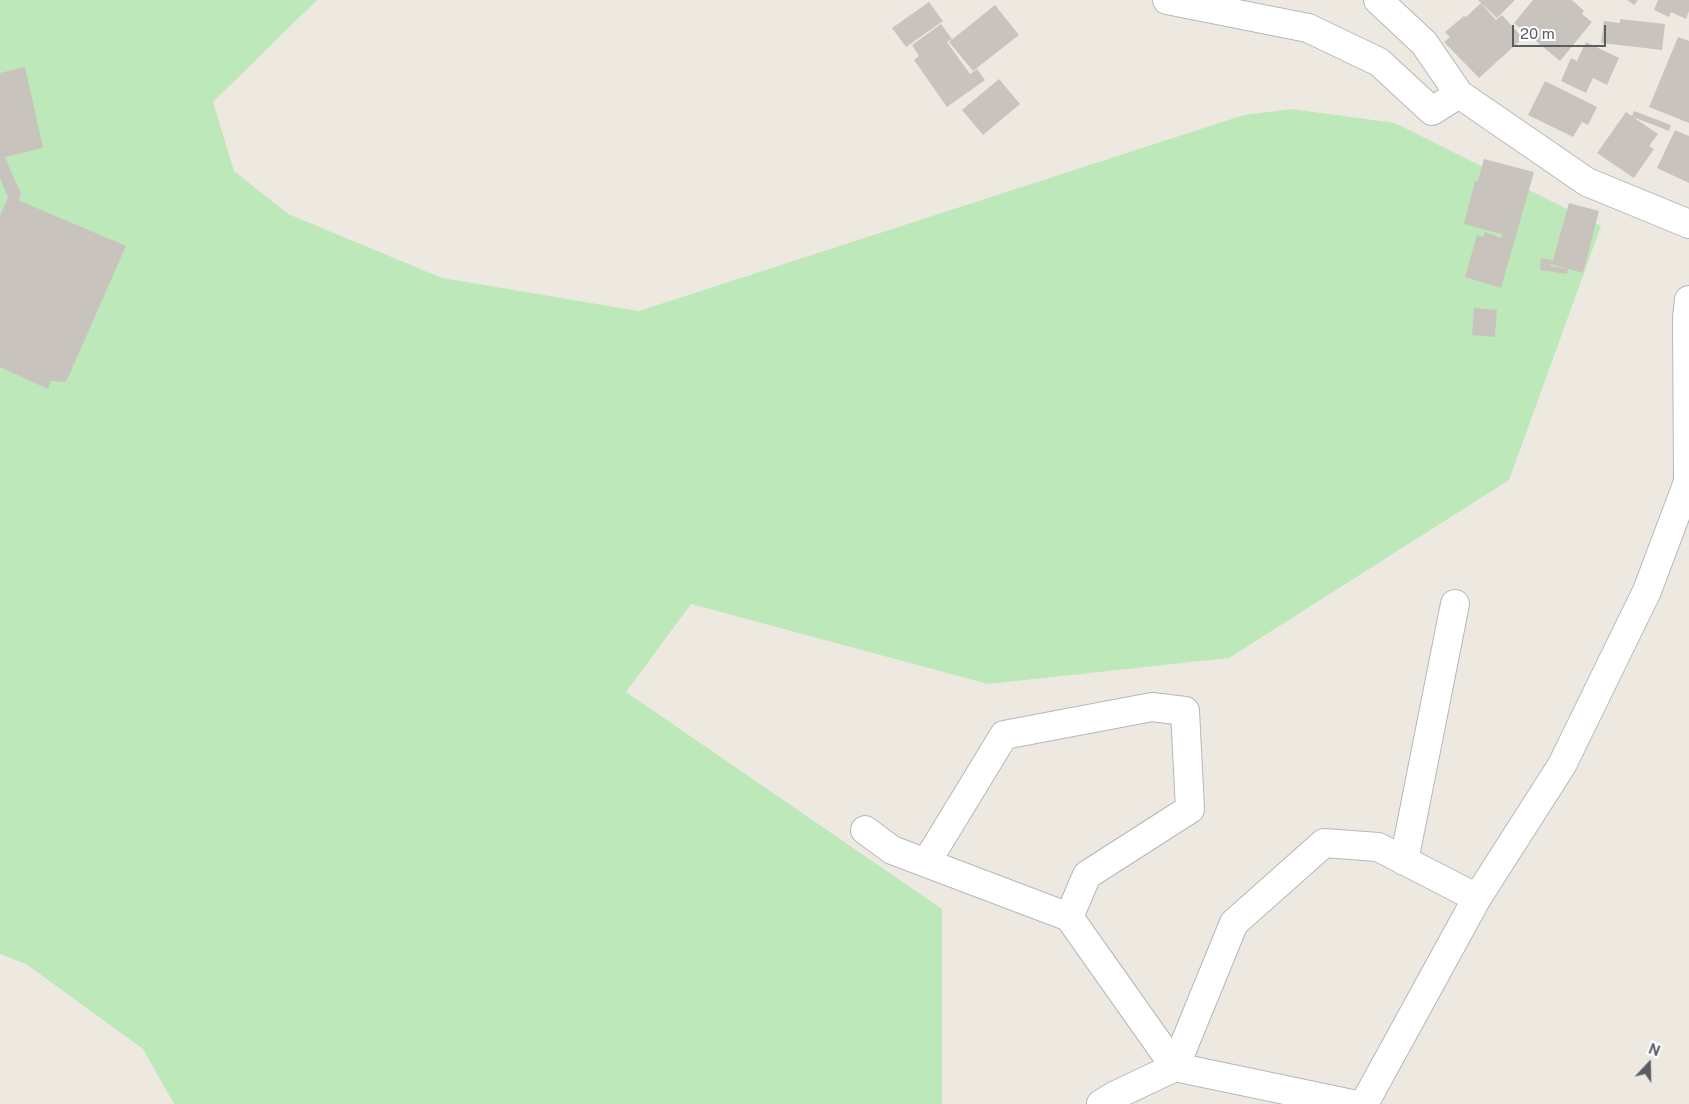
<!DOCTYPE html>
<html>
<head>
<meta charset="utf-8">
<style>
	body { margin:0 }
	#map { position:relative; width:1689px; height:1104px; overflow:hidden; background:#eee9e0; font-family:"Public Sans",sans-serif }
	canvas { display:block }
	.north { position:absolute; left:1624px; top:1039px; width:50px; height:50px; -webkit-text-stroke:4px #fff; paint-order:stroke; rotate:21deg; font-size:14px; font-weight:700; line-height:20px; text-align:center; color:#595e63 }
	.north::after { content:''; display:block; margin:auto; width:18px; height:22px; background:#595e63; clip-path:polygon(50% 0,100% 100%,50% 72%,0 100%) }
	.scale { position:absolute; left:1512px; top:25px; width:94px; height:22px; box-sizing:border-box; border:2px solid #595e63; border-top:0; padding-left:6px; font-size:15px; line-height:18px; white-space:nowrap; color:#595e63; -webkit-text-stroke:4px #fff; paint-order:stroke }
</style>
</head>
<body>
<div id="map">
<canvas width="1689" height="1104"></canvas>
<div class="north">N</div>
<div class="scale">20 m</div>
</div>
<script>
const g = document.querySelector('canvas').getContext('2d');
g.lineJoin = 'round';
function fill(path, color) { g.fillStyle = color; g.fill(path, 'evenodd'); }
const poly = rows => new Path2D(rows.map(r => 'M' + r).join(''));
function strokePath(path, color, width, dash) { g.strokeStyle = color; g.lineWidth = width; g.lineCap = dash ? 'butt' : 'round'; g.setLineDash(dash || []); g.stroke(path); }
fill(poly([
	[0,0,317,0,213,102,234,171,288,214,442,278,639,311,1244,115,1292,109,1395,123,1601,226,1509,480,1229,658,988,684,691,604,626,692,942,909,942,1104,174,1104,143,1049,26,964,0,954]
]), '#bde8ba');
fill(poly([
	[1478,0,1515,0,1497,18],
	[1533,0,1572,0,1584,11,1582,14,1592,22,1560,61,1514,23],
	[1627,0,1638,0,1634,5],
	[1658,0,1689,0,1689,11,1686,19,1671,12,1669,17,1654,10],
	[929,2,943,21,906,47,892,28],
	[1481,3,1496,20,1502,15,1523,38,1479,78,1444,42,1450,37,1445,32,1464,16,1466,17],
	[995,5,1019,35,973,71,949,42],
	[1620,19,1665,24,1662,50,1601,43,1604,21,1620,23],
	[941,24,952,39,947,42,970,74,977,69,985,80,947,107,914,60,919,56,912,45],
	[1678,37,1689,41,1689,123,1649,107],
	[1586,42,1619,58,1607,85,1593,78,1586,93,1561,81,1571,58,1577,61],
	[25,67,43,148,5,157,21,194,18,200,126,246,66,382,51,381,48,389,0,367,0,216,8,197,0,178,0,73],
	[999,79,1020,104,983,135,962,110],
	[1545,81,1597,107,1588,125,1582,122,1573,137,1528,115],
	[1634,111,1671,125,1669,131,1633,117,1658,134,1649,146,1654,149,1634,178,1597,153,1626,112,1632,116],
	[1675,130,1689,136,1689,183,1657,168],
	[1484,159,1534,172,1501,288,1465,277,1477,235,1483,237,1485,232,1501,238,1503,232,1501,234,1464,224,1475,181,1478,181],
	[1569,203,1599,211,1583,273,1551,264,1551,266,1568,269,1567,274,1540,270,1541,258,1553,260],
	[1474,308,1497,310,1495,337,1472,335]
]), '#c8c4bd');
const minor = poly([
	[1167,0,1308,28,1379,62,1432,111,1459,94],
	[1378,0,1424,43,1459,94,1587,182,1689,224],
	[865,830,892,850,1069,917,1175,1067,1352,1104],
	[1404,861,1455,604],
	[926,863,1004,735,1152,707,1185,711,1190,809,1087,875,1069,917],
	[1101,1104,1114,1096,1175,1067,1234,923,1324,843,1378,847,1477,898],
	[1364,1104,1477,898,1562,765,1647,591,1688,482,1687,318,1689,300]
]);
strokePath(minor, '#b3b8bc', 30);
strokePath(minor, '#fff', 28);
</script>
</body>
</html>
